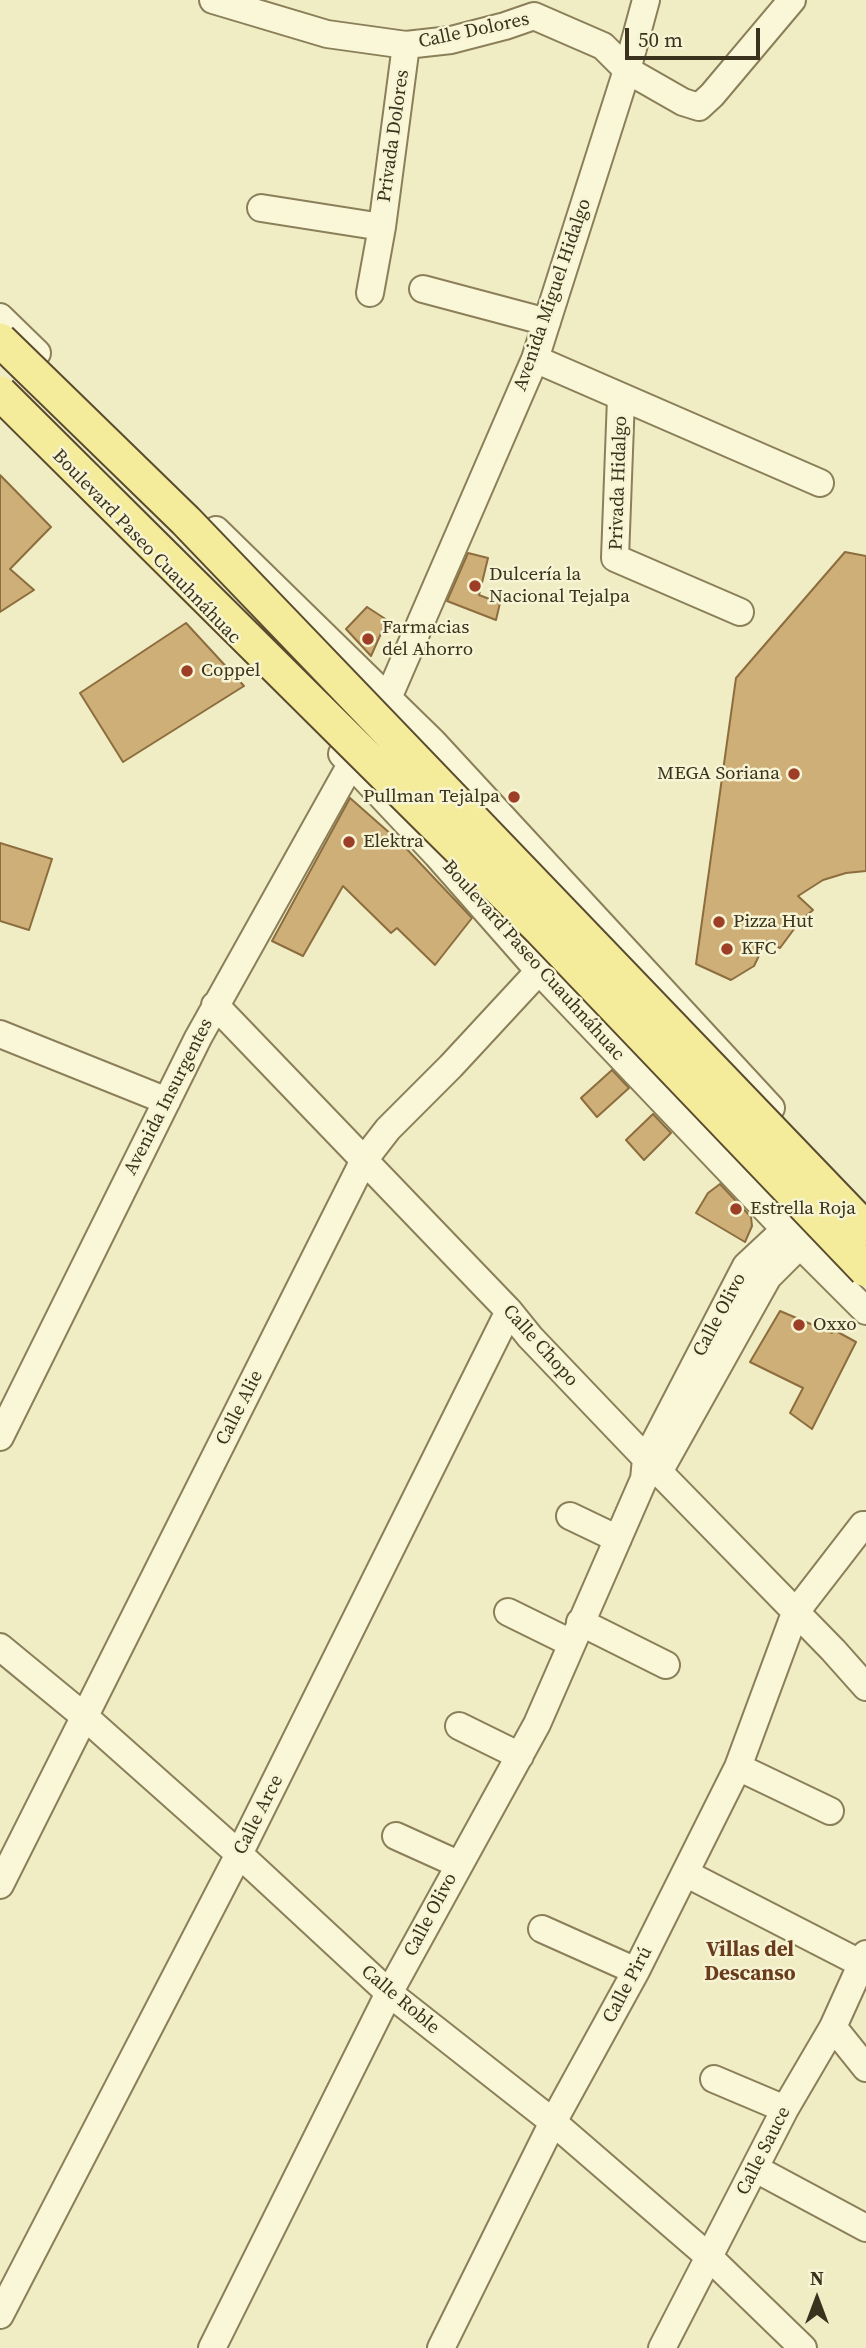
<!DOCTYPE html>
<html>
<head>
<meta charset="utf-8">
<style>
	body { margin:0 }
	#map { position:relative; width:866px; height:2348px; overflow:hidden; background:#f0ecc4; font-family:"Source Serif 4",serif }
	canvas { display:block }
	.north { position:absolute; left:782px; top:2264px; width:70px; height:70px; -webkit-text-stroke:5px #f7f4d4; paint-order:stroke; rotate:0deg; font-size:19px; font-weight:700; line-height:28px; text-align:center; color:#3b321e }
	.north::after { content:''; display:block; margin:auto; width:24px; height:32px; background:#3b321e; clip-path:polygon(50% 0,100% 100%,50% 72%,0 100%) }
	.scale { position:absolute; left:625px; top:28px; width:135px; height:32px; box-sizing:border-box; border:4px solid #3b321e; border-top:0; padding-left:9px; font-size:21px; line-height:24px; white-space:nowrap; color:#3b321e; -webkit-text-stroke:5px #f7f4d4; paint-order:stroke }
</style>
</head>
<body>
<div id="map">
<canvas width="866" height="2348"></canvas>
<div class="north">N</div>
<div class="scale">50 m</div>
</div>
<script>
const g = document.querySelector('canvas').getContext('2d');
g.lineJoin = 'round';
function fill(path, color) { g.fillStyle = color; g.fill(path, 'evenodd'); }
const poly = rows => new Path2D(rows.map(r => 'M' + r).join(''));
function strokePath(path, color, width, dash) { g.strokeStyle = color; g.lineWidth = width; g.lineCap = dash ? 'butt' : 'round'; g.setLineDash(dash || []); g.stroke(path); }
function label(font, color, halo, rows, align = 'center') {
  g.font = font + ' "Source Serif 4",serif'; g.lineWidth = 5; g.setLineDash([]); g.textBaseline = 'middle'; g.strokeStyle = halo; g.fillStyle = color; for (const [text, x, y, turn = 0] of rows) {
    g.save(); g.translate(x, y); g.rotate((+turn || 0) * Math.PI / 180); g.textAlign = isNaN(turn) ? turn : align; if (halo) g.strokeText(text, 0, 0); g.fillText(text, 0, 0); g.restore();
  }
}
const building = poly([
	[0,475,51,527,10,569,34,590,0,612,0,475],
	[845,552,866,556,866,871,846,873,823,880,798,896,813,910,800,921,780,948,766,941,754,966,731,980,696,964,736,678,845,552],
	[468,553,488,558,479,595,500,603,496,620,447,601,468,553],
	[367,607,387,620,371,656,346,629,367,607],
	[186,623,244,686,123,762,80,693,186,623],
	[350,798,401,843,472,918,435,965,397,928,391,933,343,886,303,956,272,941,350,798],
	[0,843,52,859,29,930,0,921,0,843],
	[612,1070,629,1088,597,1117,581,1098,612,1070],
	[653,1114,671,1133,644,1160,626,1140,653,1114],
	[720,1184,751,1217,752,1226,745,1242,696,1213,708,1193,720,1184],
	[780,1311,832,1333,834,1330,856,1342,812,1429,790,1413,803,1388,750,1362,780,1311]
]);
fill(building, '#cfaf78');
strokePath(building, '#8c6d3e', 2);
const minor = poly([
	[213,0,327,34,406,45,451,40,505,26,534,16,603,46,627,70,683,102,699,107,712,95,792,0],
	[261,208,382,227],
	[423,289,547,322],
	[370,293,382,227,406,45],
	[0,317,37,353],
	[535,359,820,483],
	[621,398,615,558,740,612],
	[216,530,433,742,771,1108],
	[342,754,437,855,539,971,799,1244,866,1311],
	[215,1005,509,1311,530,1337,659,1472,833,1650,866,1687],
	[0,1034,167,1101],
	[0,1437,198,1038,388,698,535,359,627,70,646,0],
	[655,1473,659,1472,768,1277,813,1232],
	[570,1516,618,1539],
	[508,1612,571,1643],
	[580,1622,666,1665],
	[0,1647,85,1717,239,1854,389,1993,553,2122,708,2256,803,2348],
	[459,1726,520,1756],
	[738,1767,830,1811],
	[396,1836,458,1864],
	[685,1873,862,1964],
	[0,1885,364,1160,388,1129,451,1066,539,971],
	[542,1929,636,1971],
	[833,2027,866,2068],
	[714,2079,785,2109],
	[756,2169,866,2228],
	[0,2315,239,1854,509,1311],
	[212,2348,389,1993,537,1724,644,1479,646,1459,746,1266,821,1196],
	[441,2348,553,2122,636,1971,738,1767,795,1613,863,1525,866,1525],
	[662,2348,785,2109,833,2027,866,1954]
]);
strokePath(minor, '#8b7f59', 30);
strokePath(minor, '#faf7d8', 26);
const majorBridge = poly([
	[0,340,186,521,866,1229],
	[0,393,540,929,866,1270]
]);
strokePath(majorBridge, '#594b2e', 37, []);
strokePath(majorBridge, '#f4eb9b', 33);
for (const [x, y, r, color] of [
	[475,586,7,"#9d3f27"],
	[368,639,7,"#9d3f27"],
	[187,671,7,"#9d3f27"],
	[794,774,7,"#9d3f27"],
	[514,797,7,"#9d3f27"],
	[349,842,7,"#9d3f27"],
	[719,922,7,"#9d3f27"],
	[727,949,7,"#9d3f27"],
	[736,1209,7,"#9d3f27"],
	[799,1325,7,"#9d3f27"]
]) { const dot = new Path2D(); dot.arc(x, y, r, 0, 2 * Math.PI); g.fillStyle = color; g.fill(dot); strokePath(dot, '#f7f4d4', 2.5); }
label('19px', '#3b321e', '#f7f4d4', [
	["Calle Dolores",474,31,-12],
	["Privada Dolores",394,136,-82],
	["Avenida Miguel Hidalgo",553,295,-71],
	["Privada Hidalgo",619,483,-88],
	["Boulevard Paseo Cuauhnáhuac",146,547,46],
	["Boulevard Paseo Cuauhnáhuac",533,961,48],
	["Avenida Insurgentes",169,1097,-63],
	["Calle Olivo",720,1315,-62],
	["Calle Chopo",540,1346,48],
	["Calle Alie",240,1408,-63],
	["Calle Arce",259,1815,-63],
	["Calle Olivo",431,1915,-62],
	["Calle Pirú",628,1985,-62],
	["Calle Roble",400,2000,40],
	["Calle Sauce",764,2151,-63]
]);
label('19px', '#3b321e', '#f7f4d4', [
	["Dulcería la",489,575],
	["Nacional Tejalpa",489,597],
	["Farmacias",382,628],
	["del Ahorro",382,650],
	["Coppel",201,671],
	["MEGA Soriana",780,774,"right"],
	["Pullman Tejalpa",500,797,"right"],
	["Elektra",363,842],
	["Pizza Hut",733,922],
	["KFC",741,949],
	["Estrella Roja",750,1209],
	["Oxxo",813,1325]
], 'left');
label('bold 21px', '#693c1c', '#f7f4d4', [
	["Villas del",750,1951],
	["Descanso",750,1975]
]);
</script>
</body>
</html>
